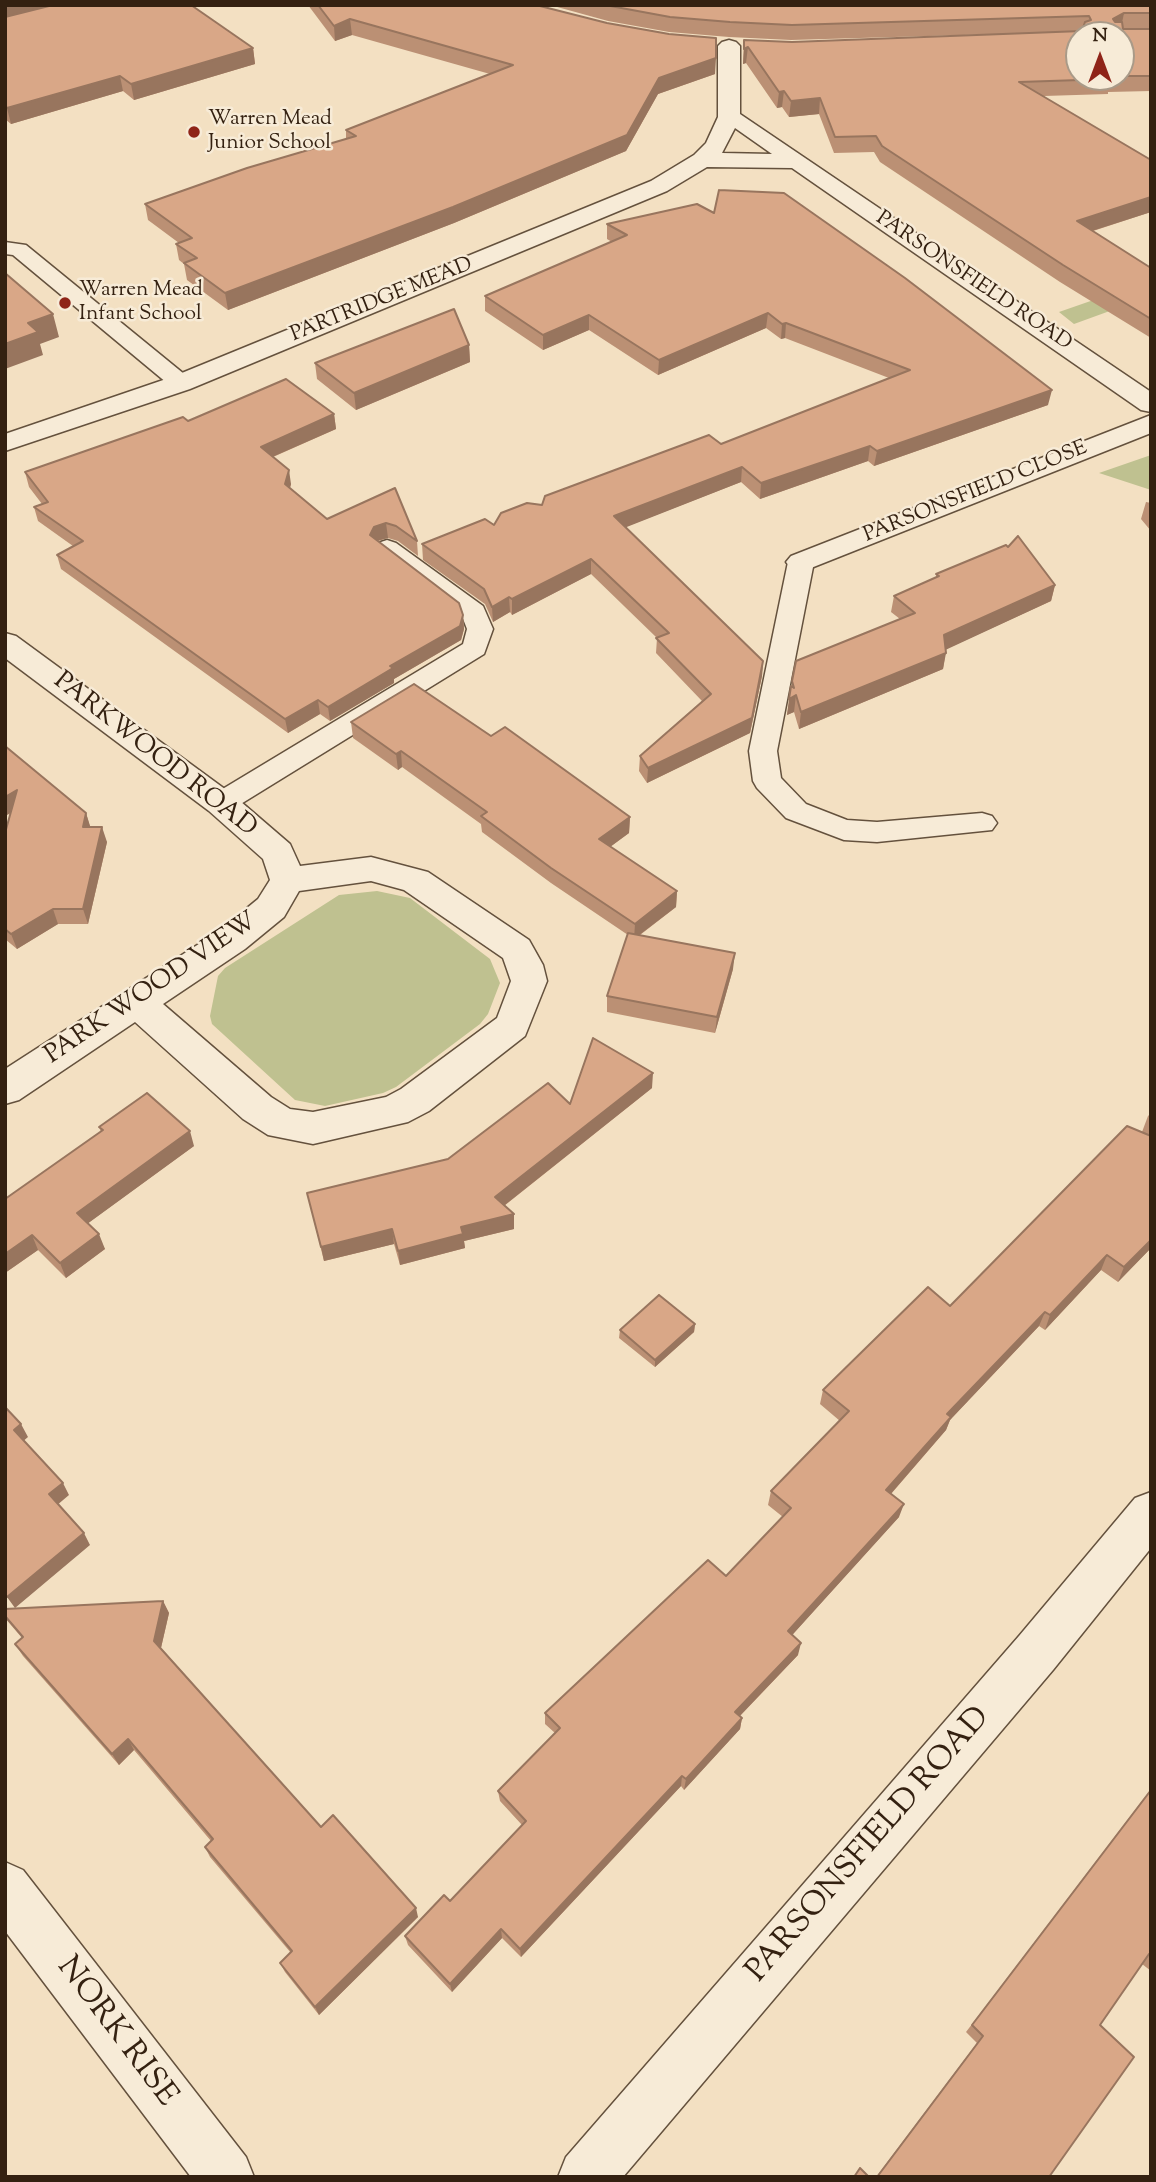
<!DOCTYPE html>
<html>
<head>
<meta charset="utf-8">
<style>
	body { margin:0 }
	#map { position:relative; width:1156px; height:2182px; overflow:hidden; background:#f3e0c2; font-family:"Sorts Mill Goudy",serif }
	canvas { display:block }
	.frame { position:absolute; inset:0; border:7px solid #342111; pointer-events:none }
	.north { position:absolute; left:1065px; top:21px; width:70px; height:70px; box-sizing:border-box; background:#f7ebd7; border:2px solid #a99a88; border-radius:50%; rotate:0deg; font-size:19px; font-weight:700; line-height:28px; text-align:center; color:#342111 }
	.north::after { content:''; display:block; margin:auto; width:24px; height:32px; background:#8f2418; clip-path:polygon(50% 0,100% 100%,50% 72%,0 100%) }
</style>
</head>
<body>
<div id="map">
<canvas width="1156" height="2182"></canvas>
<div class="frame"></div>
<div class="north">N</div>
</div>
<script>
const g = document.querySelector('canvas').getContext('2d');
g.lineJoin = 'round';
function fill(path, color) { g.fillStyle = color; g.fill(path, 'evenodd'); }
const poly = rows => new Path2D(rows.map(r => 'M' + r).join(''));
function strokePath(path, color, width, dash) { g.strokeStyle = color; g.lineWidth = width; g.lineCap = dash ? 'butt' : 'round'; g.setLineDash(dash || []); g.stroke(path); }
function label(font, color, halo, rows, align = 'center') {
  g.font = font + ' "Sorts Mill Goudy",serif'; g.lineWidth = 5; g.setLineDash([]); g.textBaseline = 'middle'; g.strokeStyle = halo; g.fillStyle = color; for (const [text, x, y, turn = 0] of rows) {
    g.save(); g.translate(x, y); g.rotate((+turn || 0) * Math.PI / 180); g.textAlign = isNaN(turn) ? turn : align; if (halo) g.strokeText(text, 0, 0); g.fillText(text, 0, 0); g.restore();
  }
}
fill(poly([
	[1151,280,1151,296,1074,324,1059,312],
	[1151,455,1151,490,1099,473],
	[377,891,410,898,490,959,500,983,488,1014,480,1024,396,1087,383,1093,325,1106,295,1100,212,1024,210,1016,218,976,225,968,339,895]
]), '#bfc190');
const lane = poly([
	[5,242,26,245,189,378,193,383,189,388,173,388,13,255,5,254,5,242],
	[387,540,396,543,483,606,493,629,484,654,231,810,221,813,211,810,206,803,211,796,463,644,467,629,462,616,378,553,374,548,378,543,387,540],
	[801,554,810,557,814,562,777,751,781,778,806,804,847,820,877,822,982,813,992,816,997,823,992,830,877,842,844,840,786,818,757,788,753,781,749,751,788,562,792,557,801,554]
]);
const street = poly([
	[729,40,736,42,740,46,740,114,1151,392,1151,412,1141,410,792,168,707,167,667,191,190,389,5,451,5,434,172,377,651,181,694,155,706,143,718,117,718,46,722,42,729,40],
	[735,128,772,154,722,153,735,128],
	[1151,415,1151,433,811,568,801,571,791,568,786,562,791,556,1151,415],
	[5,633,16,636,233,795,290,844,300,866,371,857,428,872,529,940,543,965,547,981,525,1036,429,1111,408,1122,313,1144,268,1135,243,1119,135,1022,19,1100,5,1104,5,1069,219,931,258,899,270,880,263,859,209,811,5,658,5,633],
	[371,881,404,890,503,958,511,981,497,1018,401,1089,386,1097,313,1112,290,1109,271,1097,163,1004,245,949,284,917,299,891,371,881],
	[1151,1492,1151,1548,1053,1670,623,2177,558,2177,566,2157,1019,1636,1135,1498,1151,1492],
	[5,1862,23,1870,246,2157,254,2177,191,2177,5,1931,5,1862]
]);
strokePath(lane, '#64513d', 3);
strokePath(street, '#64513d', 3);
fill(lane, '#f7ebd7');
fill(street, '#f7ebd7');
fill(poly([
	[308,5,536,5,715,74,658,94,626,151,454,223,228,310,187,280,184,264,179,260,176,244,179,243,148,220,145,204,346,139,346,130,490,74,352,35,335,41],
	[550,5,1151,5,1151,28,1122,28,1123,29,1151,29,1151,91,1108,92,1108,94,1044,96,1151,212,1093,231,1151,268,1151,338,1060,282,880,162,874,152,834,153,819,114,789,117,782,107,777,108,746,63,743,64,744,40,792,42,1032,33,791,40,729,37,669,32,608,21],
	[1121,35,1121,77,1079,77],
	[5,17,253,48,255,64,134,100,123,91,11,124,5,119],
	[607,224,1048,405,874,466,868,461,760,499,741,482,625,527,763,661,762,676,750,733,647,783,639,771,640,756,702,701,656,653,657,638,591,574,512,615,510,612,493,622,485,604,423,560,422,544,494,525,542,505,721,444,889,378,785,338,781,339,766,328,658,375,589,330,543,350,485,311,485,296,612,242,607,239],
	[469,345,470,362,356,410,317,379,315,363],
	[334,414,336,429,273,457,291,484,290,488,327,519,395,488,417,541,418,556,398,541,388,538,378,541,463,615,464,629,461,640,394,679,394,683,330,721,320,714,288,733,61,569,57,555,73,546,38,521,34,507,42,504,29,487,25,472,188,421],
	[1146,502,1151,503,1151,531,1141,519],
	[936,574,1055,585,1051,601,946,649,943,669,799,729,794,712,787,715,796,661,900,619,891,612,894,596,936,577],
	[351,722,491,736,630,817,629,833,610,847,677,891,676,907,640,935,733,969,715,1033,607,1012,607,996,628,935,551,883,482,832,481,824,402,767,398,770,353,738],
	[5,746,86,813,90,827,107,842,88,924,58,924,17,949,5,939,5,833,11,813,5,816],
	[652,1088,504,1206,514,1229,464,1241,465,1248,400,1265,394,1244,324,1261,307,1193,448,1159,570,1104],
	[1151,1113,1151,1248,1118,1282,1101,1270,1045,1330,1039,1326,950,1420,946,1430,891,1494,899,1517,792,1635,798,1655,740,1716,742,1718,740,1729,684,1790,681,1786,521,1957,502,1938,452,1992,408,1945,405,1936,450,1901,522,1825,500,1801,498,1791,555,1733,545,1724,545,1713,726,1576,783,1517,768,1505,771,1491,840,1421,820,1404,823,1390,950,1306,1144,1133,1142,1132,1148,1116],
	[99,1127,194,1146,88,1223,105,1249,66,1278,38,1250,5,1273,5,1199,101,1132],
	[695,1324,694,1332,655,1367,619,1338,620,1330],
	[163,1601,169,1613,161,1648,321,1827,418,1917,319,2015,285,1972,280,1963,291,1953,210,1857,205,1847,211,1841,134,1750,119,1765,23,1656,15,1644,22,1638,5,1618,5,1609],
	[1151,1789,1151,1971,1142,1964,1100,2025,1049,2177,876,2177,977,2043,966,2032]
]), '#bb9074');
fill(poly([
	[5,5,52,5,5,17],
	[1124,13,1121,28,1113,19],
	[350,19,352,35,335,41,334,26],
	[748,47,746,63,743,64,744,49],
	[253,48,255,64,134,100,131,84],
	[716,58,715,74,658,94,626,151,454,223,228,310,225,293,659,78],
	[120,76,123,91,11,124,7,108],
	[784,91,782,107,777,108,779,92],
	[820,98,819,114,789,117,791,101],
	[1151,197,1151,212,1073,237,1077,221],
	[768,313,766,328,658,375,659,360],
	[53,314,59,337,40,344,43,355,5,369,5,344,28,323],
	[589,315,589,330,543,350,543,335],
	[786,323,785,338,781,339,782,324],
	[469,345,470,362,356,410,354,393],
	[1052,390,1048,405,874,466,877,451],
	[334,414,336,429,263,461,261,447],
	[870,446,868,461,760,499,761,483],
	[742,467,741,482,614,532,614,516],
	[289,470,291,484,287,498,285,484],
	[386,523,388,538,376,541,370,535,374,527],
	[591,559,591,574,512,615,512,599],
	[1055,585,1051,601,941,652,944,635],
	[509,597,510,612,493,622,492,607],
	[463,615,464,629,461,640,394,679,394,683,330,721,328,707,390,666],
	[946,653,943,669,799,729,801,712],
	[763,661,762,676,750,733,647,783,648,768],
	[796,695,794,712,787,715,789,699],
	[318,700,320,714,288,733,285,719],
	[401,751,402,767,398,770,396,754],
	[17,790,22,806,5,816,5,797],
	[86,813,91,829,83,827],
	[630,817,629,833,599,855,599,839],
	[102,827,107,842,88,924,83,909],
	[677,891,676,907,634,939,635,924],
	[53,909,58,924,17,949,11,934],
	[735,953,733,969,715,1033,717,1017],
	[653,1073,652,1088,496,1212,495,1197],
	[190,1131,194,1146,83,1227,77,1213],
	[514,1214,514,1229,464,1241,465,1248,400,1265,398,1251,461,1227],
	[392,1229,394,1244,324,1261,321,1247],
	[99,1234,105,1249,66,1278,60,1263],
	[32,1235,38,1250,5,1273,5,1254],
	[1151,1240,1151,1248,1118,1282,1124,1267],
	[1107,1255,1101,1270,1045,1330,1050,1315],
	[1045,1312,1039,1326,950,1420,946,1430,882,1504,886,1490,947,1414],
	[695,1324,694,1332,655,1367,655,1360],
	[21,1424,28,1437,21,1443,14,1430],
	[63,1483,69,1495,56,1506,49,1494],
	[904,1504,899,1517,785,1643,788,1631],
	[84,1533,90,1545,15,1608,7,1597],
	[163,1601,169,1613,160,1652,154,1641],
	[801,1643,798,1655,733,1723,735,1712],
	[742,1718,740,1729,684,1790,686,1779],
	[128,1739,134,1750,119,1765,112,1754],
	[682,1776,681,1786,521,1957,520,1949],
	[416,1908,418,1917,319,2015,315,2007],
	[501,1929,502,1938,452,1992,450,1984]
]), '#98755e');
const building = poly([
	[53,5,191,5,253,48,131,84,120,76,7,108,5,106,5,17,53,5],
	[318,5,536,5,607,23,669,34,716,38,716,58,659,78,627,135,453,207,225,293,184,263,197,258,176,244,192,238,145,204,247,168,356,136,346,130,513,65,350,19,334,26,318,5],
	[605,5,1151,5,1151,13,1124,13,1113,19,1115,22,1122,22,1123,29,1151,29,1151,76,1121,76,1121,35,1079,35,1079,77,1110,77,1111,79,1019,82,1151,160,1151,197,1077,221,1151,268,1151,319,1063,265,882,146,876,136,835,137,820,98,791,101,784,91,779,92,748,47,744,49,744,40,792,42,1082,31,1085,22,1091,20,1089,16,792,25,730,22,670,17,605,5],
	[719,190,784,193,905,278,1052,390,877,451,870,446,761,483,742,467,614,516,763,661,752,718,648,768,640,756,711,694,656,638,669,633,591,559,512,599,509,597,492,607,484,589,422,544,485,519,494,525,501,513,527,503,542,505,545,496,709,435,721,444,910,370,786,323,782,324,768,313,659,360,589,315,543,335,485,296,627,235,607,224,697,204,714,213,719,190],
	[5,273,53,314,28,323,38,332,5,344,5,273],
	[454,309,469,345,354,393,315,363,454,309],
	[286,379,334,414,261,447,289,470,285,484,327,519,395,488,417,541,396,526,386,523,374,527,370,535,459,603,463,615,460,626,390,666,393,668,328,707,318,700,285,719,57,555,83,541,34,507,48,502,25,472,183,417,188,421,286,379],
	[1018,536,1055,585,944,635,946,653,801,712,796,695,789,699,791,686,794,688,792,681,796,661,915,613,894,596,939,576,936,574,1006,545,1008,547,1018,536],
	[414,684,491,736,505,727,630,817,599,839,677,891,635,924,551,868,481,816,487,812,401,751,396,754,351,722,414,684],
	[5,746,86,813,83,827,102,827,83,909,53,909,11,934,5,929,5,833,17,790,5,797,5,746],
	[628,933,735,953,717,1017,607,996,628,933],
	[593,1038,653,1073,495,1197,514,1214,461,1227,463,1234,398,1251,392,1229,321,1247,307,1193,448,1159,548,1083,570,1104,593,1038],
	[147,1093,190,1131,77,1213,99,1234,60,1263,32,1235,5,1254,5,1199,103,1130,99,1127,147,1093],
	[1127,1126,1151,1136,1151,1240,1124,1267,1107,1255,1050,1315,1045,1312,947,1414,951,1417,886,1490,904,1504,788,1631,801,1643,735,1712,742,1718,686,1779,682,1776,520,1949,501,1929,450,1984,405,1936,444,1895,450,1901,526,1821,498,1791,560,1728,545,1713,708,1560,726,1576,791,1508,771,1491,849,1411,823,1390,928,1287,950,1306,1127,1126],
	[659,1295,695,1324,655,1360,620,1330,659,1295],
	[5,1407,21,1424,14,1430,63,1483,49,1494,84,1533,7,1597,5,1595,5,1407],
	[163,1601,154,1641,321,1827,333,1815,416,1908,315,2007,280,1963,292,1951,205,1847,213,1839,128,1739,112,1754,15,1644,23,1637,5,1616,5,1609,163,1601],
	[1151,1790,1151,1956,1149,1954,1100,2025,1134,2057,1049,2177,877,2177,983,2036,972,2025,1151,1790],
	[860,2168,869,2177,854,2177,860,2168]
]);
fill(building, '#d9a787');
strokePath(building, '#98755e', 2);
for (const [x, y, r, color] of [
	[194,132,7,"#8f2418"],
	[65,303,7,"#8f2418"]
]) { const dot = new Path2D(); dot.arc(x, y, r, 0, 2 * Math.PI); g.fillStyle = color; g.fill(dot); strokePath(dot, '#f7ebd7', 2.5); }
label('21px', '#342111', '#f7ebd7', [
	["Warren Mead",208,120],
	["Junior School",208,144],
	["Warren Mead",79,291],
	["Infant School",79,315]
], 'left');
label('21px', '#342111', '#f7ebd7', [
	["PARSONSFIELD ROAD",973,282,34],
	["PARTRIDGE MEAD",382,301,-22],
	["PARSONSFIELD CLOSE",976,493,-22]
]);
label('26px', '#342111', '#f7ebd7', [
	["PARKWOOD ROAD",154,756,38],
	["PARK WOOD VIEW",152,990,-34]
]);
label('32px', '#342111', '#f7ebd7', [
	["PARSONSFIELD ROAD",870,1846,-49],
	["NORK RISE",115,2033,53]
]);
</script>
</body>
</html>
